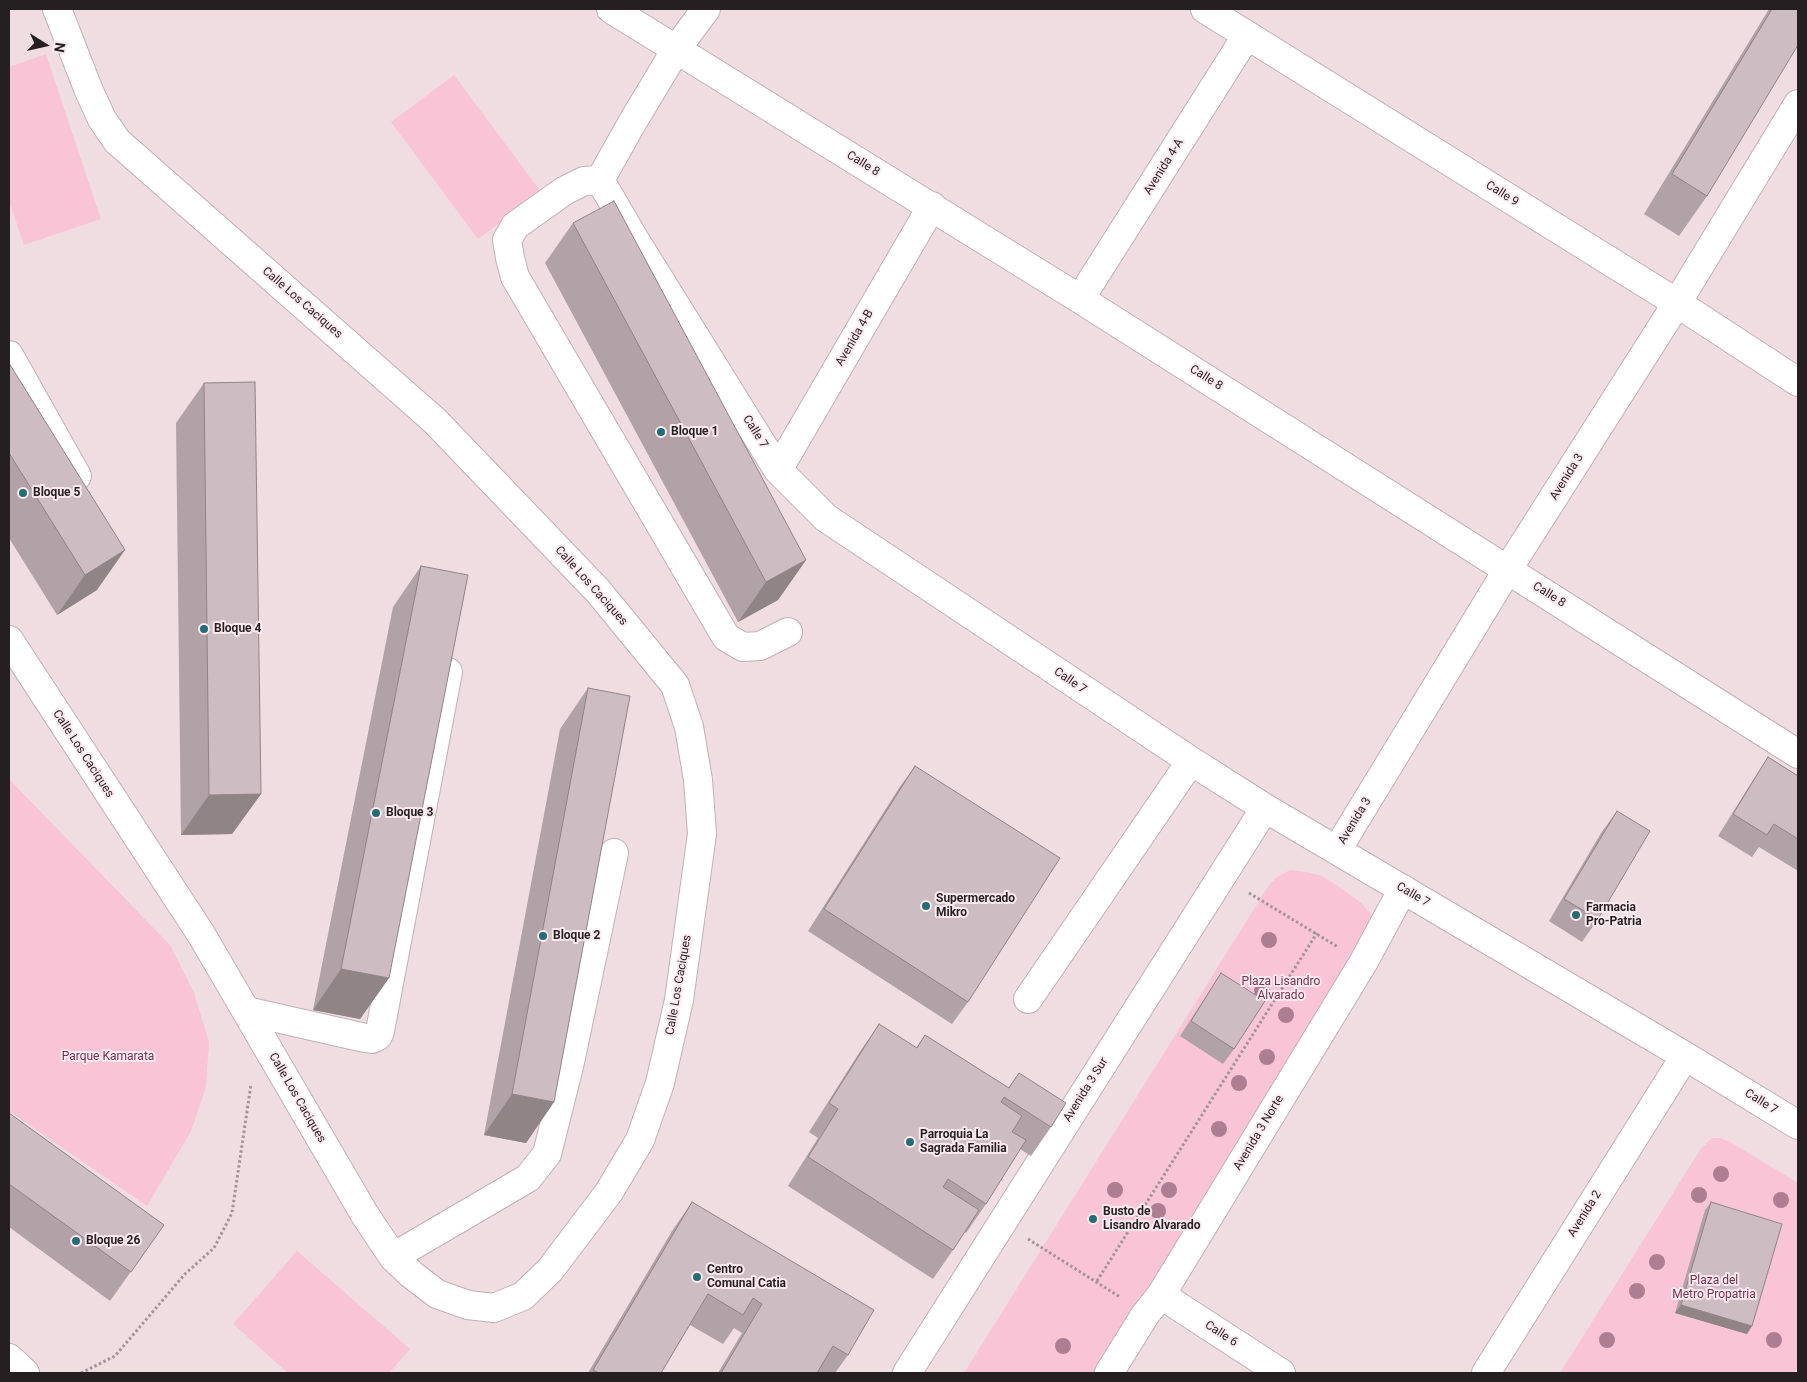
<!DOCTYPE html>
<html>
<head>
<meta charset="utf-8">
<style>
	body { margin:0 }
	#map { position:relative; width:1807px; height:1382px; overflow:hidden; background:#efdde2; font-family:Roboto,sans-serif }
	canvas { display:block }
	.frame { position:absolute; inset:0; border:10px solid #251f21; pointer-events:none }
	.north { position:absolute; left:20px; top:20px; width:50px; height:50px; -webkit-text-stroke:4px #fceaf0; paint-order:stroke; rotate:100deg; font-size:14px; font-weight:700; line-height:20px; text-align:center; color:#251f21 }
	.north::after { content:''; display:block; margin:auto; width:18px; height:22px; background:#251f21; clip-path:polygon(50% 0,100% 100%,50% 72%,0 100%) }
</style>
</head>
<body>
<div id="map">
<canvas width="1807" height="1382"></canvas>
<div class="frame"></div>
<div class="north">N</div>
</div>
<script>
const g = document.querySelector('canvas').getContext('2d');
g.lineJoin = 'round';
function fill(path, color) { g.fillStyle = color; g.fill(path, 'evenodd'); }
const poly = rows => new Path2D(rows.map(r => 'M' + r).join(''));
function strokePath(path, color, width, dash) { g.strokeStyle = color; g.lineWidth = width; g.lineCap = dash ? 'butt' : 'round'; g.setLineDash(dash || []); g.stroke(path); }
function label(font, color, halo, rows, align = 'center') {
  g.font = font + ' Roboto,sans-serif'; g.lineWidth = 4; g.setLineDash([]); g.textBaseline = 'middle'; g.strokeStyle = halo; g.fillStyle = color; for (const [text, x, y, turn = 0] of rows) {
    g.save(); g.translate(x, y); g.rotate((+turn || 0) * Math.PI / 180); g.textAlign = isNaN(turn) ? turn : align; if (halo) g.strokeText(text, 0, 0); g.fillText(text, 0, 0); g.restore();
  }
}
fill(poly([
	[46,54,101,219,24,245,9,201,9,67],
	[454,75,541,192,478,239,391,122],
	[9,779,170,945,194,993,209,1042,206,1087,191,1131,147,1206,9,1111],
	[1290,870,1307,872,1322,876,1341,888,1360,902,1372,915,1380,931,1104,1373,964,1373,1269,885,1277,877],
	[1712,1138,1721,1138,1730,1142,1798,1183,1798,1368,1793,1373,1560,1373,1700,1150],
	[297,1251,410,1349,389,1373,288,1373,233,1324]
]), '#f9c4d5');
const minor = poly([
	[611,9,1080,299,1798,754],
	[706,9,677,48,632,123,600,180,635,240,778,470,826,518,1191,761,1265,808,1685,1056,1798,1125],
	[1205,9,1677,303,1798,382],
	[600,180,584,181,564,191,515,226,507,240,510,258,515,277,726,637,743,647,760,646,788,632],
	[1080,299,1247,35],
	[9,355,77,476],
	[778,470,932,206],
	[9,640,201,934,365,1215,393,1257,411,1274,437,1294,468,1305,494,1308,523,1296,550,1270,609,1192,640,1140,660,1083,679,1000,702,834,698,780,689,727,675,685,598,591,435,421,117,141,102,119,89,91,57,9],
	[1337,850,1508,569,1677,303,1798,104],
	[1028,999,1191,761],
	[246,1011,365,1038,372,1039,378,1036,380,1031,448,672],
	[393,1257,528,1178,547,1154,570,1062,614,853],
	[1161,1295,1281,1373],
	[9,1358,25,1373],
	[907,1373,1265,808],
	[1109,1373,1145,1315,1161,1295,1363,963,1403,889],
	[1486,1373,1685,1056]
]);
strokePath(minor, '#c1b0b5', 30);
strokePath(poly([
	[1249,893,1338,947],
	[1028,1239,1120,1297],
	[1097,1281,1317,933],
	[81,1373,115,1356,185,1274,214,1248,232,1213,251,1084]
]), '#a19498', 3, [2.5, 2.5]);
strokePath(minor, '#fff', 28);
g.fillStyle = '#ad7e91';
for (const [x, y] of [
	[1269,940],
	[1262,991],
	[1286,1015],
	[1267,1057],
	[1239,1083],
	[1219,1129],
	[1721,1174],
	[1115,1190],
	[1169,1190],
	[1699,1195],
	[1781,1200],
	[1158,1211],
	[1657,1262],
	[1637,1291],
	[1607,1340],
	[1774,1340],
	[1063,1346]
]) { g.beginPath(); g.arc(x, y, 8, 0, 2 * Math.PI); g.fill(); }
fill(poly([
	[1769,9,1798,9,1707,196,1679,236,1644,214],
	[573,223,806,560,778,600,738,622,545,263],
	[9,363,97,590,57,615,9,538],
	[204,383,261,794,232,834,181,835,176,423],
	[421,566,389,978,360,1019,313,1010,393,607],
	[588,688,554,1102,526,1143,484,1135,560,729],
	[1768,757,1798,776,1798,871,1759,847,1752,857,1718,836,1753,780],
	[915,766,968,1002,952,1024,808,931,899,788],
	[1617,811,1598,919,1582,942,1549,921,1601,833],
	[1221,973,1234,1049,1223,1064,1180,1036],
	[879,1024,916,1048,925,1035,1008,1088,1019,1073,1051,1127,1031,1156,1020,1149,986,1204,966,1233,965,1232,953,1250,933,1279,788,1186,818,1138,809,1132,859,1053],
	[9,1113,164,1225,110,1301,9,1227],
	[692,1202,848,1355,835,1373,718,1373,742,1333,734,1328,723,1344,690,1325,661,1373,588,1373,672,1231],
	[1711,1202,1747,1334,1675,1313,1705,1210]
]), '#b0a2a6');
fill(poly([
	[125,550,97,590,57,615,85,575],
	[806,560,778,600,738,622,766,582],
	[261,794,232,834,181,835,209,795],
	[341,969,389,978,360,1019,313,1010],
	[512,1094,554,1102,526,1143,484,1135],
	[1681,1305,1752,1326,1747,1334,1675,1313]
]), '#908487');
const building = poly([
	[1772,9,1798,9,1798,45,1707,196,1672,174,1772,9],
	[614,201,806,560,766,582,573,223,614,201],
	[9,363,125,550,85,575,9,453,9,363],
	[255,382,261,794,209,795,204,383,255,382],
	[421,566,468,575,389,978,341,969,421,566],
	[588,688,630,696,554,1102,512,1094,588,688],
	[1768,757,1798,776,1798,839,1774,824,1767,835,1733,814,1768,757],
	[915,766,1060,858,968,1002,824,909,915,766],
	[1617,811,1650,831,1598,919,1564,899,1617,811],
	[1221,973,1265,1001,1234,1049,1191,1021,1221,973],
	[879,1024,917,1048,925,1035,1009,1088,1019,1073,1066,1103,1051,1127,1004,1097,1001,1102,1022,1116,1012,1132,1026,1140,986,1204,948,1179,943,1187,979,1210,953,1250,808,1157,838,1109,829,1103,879,1024],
	[9,1113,164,1225,131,1272,9,1184,9,1113],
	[692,1202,874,1310,848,1355,833,1346,817,1373,721,1373,762,1304,753,1298,743,1315,708,1294,661,1373,599,1373,593,1370,692,1202],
	[1711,1202,1782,1224,1752,1326,1681,1305,1711,1202]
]);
fill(building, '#cdbcc1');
strokePath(building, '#908487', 1);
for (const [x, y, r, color] of [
	[661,432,5,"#236d76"],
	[23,493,5,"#236d76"],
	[204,629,5,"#236d76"],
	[376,813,5,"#236d76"],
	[926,906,5,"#236d76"],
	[1576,915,5,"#236d76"],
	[543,936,5,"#236d76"],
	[910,1142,5,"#236d76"],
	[1093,1219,5,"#236d76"],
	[76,1241,5,"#236d76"],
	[697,1277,5,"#236d76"]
]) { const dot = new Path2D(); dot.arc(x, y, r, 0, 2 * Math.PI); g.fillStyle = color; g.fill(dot); strokePath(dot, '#fceaf0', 2); }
label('12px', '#251f21', '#fceaf0', [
	["Calle 8",863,164,32],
	["Avenida 4-A",1164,167,-58],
	["Calle 9",1502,194,32],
	["Calle Los Caciques",302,303,41],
	["Avenida 4-B",855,338,-60],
	["Calle 8",1206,378,32],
	["Calle 7",755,432,58],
	["Avenida 3",1567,477,-58],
	["Calle Los Caciques",591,586,48],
	["Calle 8",1549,595,32],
	["Calle 7",1070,681,34],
	["Calle Los Caciques",83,754,57],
	["Avenida 3",1355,821,-59],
	["Calle 7",1413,895,30],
	["Calle Los Caciques",679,985,-80],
	["Avenida 3 Sur",1086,1090,-58],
	["Calle Los Caciques",297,1098,60],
	["Calle 7",1761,1102,32],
	["Avenida 3 Norte",1259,1133,-59],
	["Avenida 2",1585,1214,-58],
	["Calle 6",1221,1334,33]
]);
label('bold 12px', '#251f21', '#fceaf0', [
	["Bloque 1",671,432],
	["Bloque 5",33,493],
	["Bloque 4",214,629],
	["Bloque 3",386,813],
	["Supermercado",936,899],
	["Mikro",936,913],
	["Farmacia",1586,908],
	["Pro-Patria",1586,922],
	["Bloque 2",553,936],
	["Parroquia La",920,1135],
	["Sagrada Familia",920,1149],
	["Busto de",1103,1212],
	["Lisandro Alvarado",1103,1226],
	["Bloque 26",86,1241],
	["Centro",707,1270],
	["Comunal Catia",707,1284]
], 'left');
label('12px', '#77314e', '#fceaf0', [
	["Plaza Lisandro",1281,982],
	["Alvarado",1281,996],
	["Parque Kamarata",108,1057],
	["Plaza del",1714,1281],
	["Metro Propatria",1714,1295]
]);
</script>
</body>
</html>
